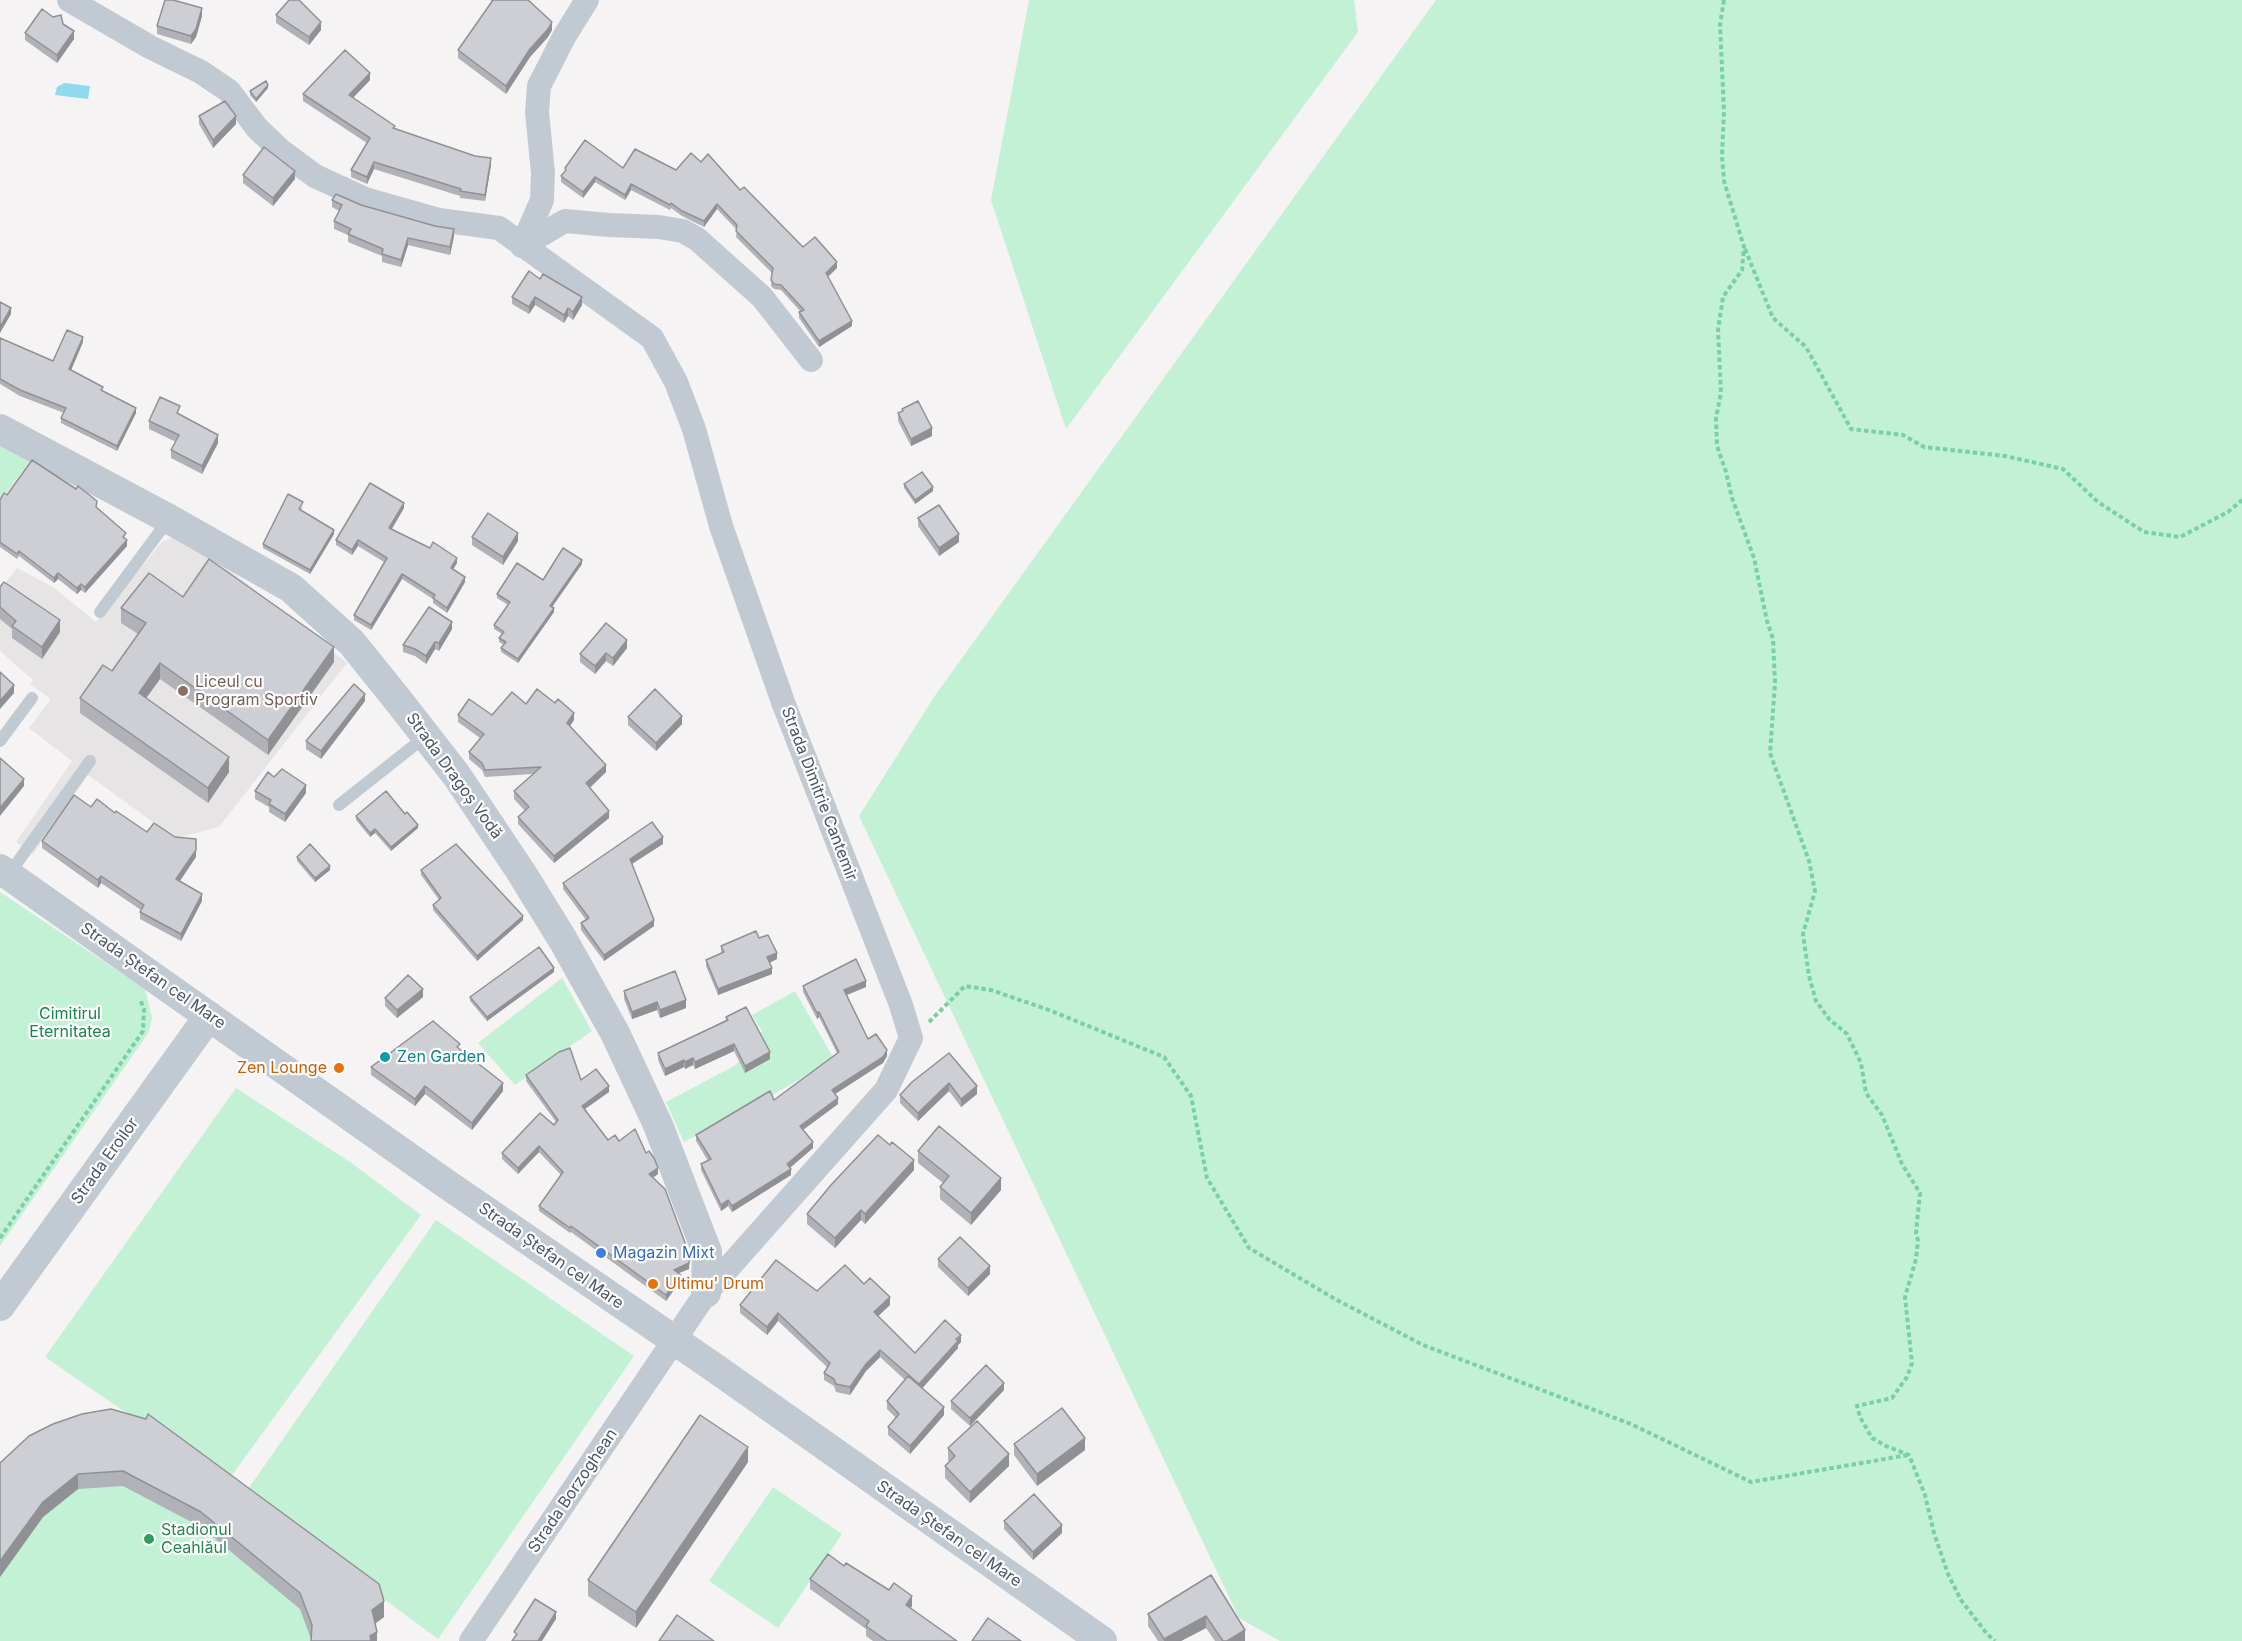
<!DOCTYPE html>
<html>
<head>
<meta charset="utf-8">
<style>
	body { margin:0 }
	canvas { display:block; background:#f5f3f3 }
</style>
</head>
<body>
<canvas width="2242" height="1641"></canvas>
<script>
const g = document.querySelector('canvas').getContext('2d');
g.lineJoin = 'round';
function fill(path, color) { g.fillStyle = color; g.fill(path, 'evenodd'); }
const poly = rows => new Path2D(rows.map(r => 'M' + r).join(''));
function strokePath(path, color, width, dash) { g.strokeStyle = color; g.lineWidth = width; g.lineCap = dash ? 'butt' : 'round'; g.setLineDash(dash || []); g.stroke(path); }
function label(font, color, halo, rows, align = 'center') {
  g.font = font + ' Inter,sans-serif'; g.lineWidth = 4.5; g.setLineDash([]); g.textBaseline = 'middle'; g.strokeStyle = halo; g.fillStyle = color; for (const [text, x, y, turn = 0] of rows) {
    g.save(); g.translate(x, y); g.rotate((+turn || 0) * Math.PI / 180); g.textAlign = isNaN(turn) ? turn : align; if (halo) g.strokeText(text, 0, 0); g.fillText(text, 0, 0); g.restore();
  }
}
fill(poly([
	[183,533,347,663,219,827,175,838,88,775,33,854,16,842,72,761,29,728,51,699,30,684,33,680,0,651,0,590,17,568,53,587,96,622,162,542]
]), '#e6e4e5');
fill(poly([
	[1029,0,1354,0,1358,32,1066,429,991,200],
	[1436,0,2242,0,2242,1641,1280,1641,1239,1618,859,816,934,697],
	[0,440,33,456,0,502],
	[0,892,145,989,152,1017,149,1032,0,1246],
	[562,978,592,1031,515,1085,478,1043],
	[795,991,834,1059,759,1103,684,1142,666,1102,736,1065,762,1031,752,1015],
	[236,1088,350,1162,421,1215,227,1482,45,1357],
	[436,1220,634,1356,438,1639,244,1495],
	[53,1440,384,1617,372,1626,376,1641,0,1641,0,1479],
	[773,1487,842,1534,778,1628,709,1581]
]), '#c3f1d5');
fill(poly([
	[64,83,90,86,88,99,55,95,57,87]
]), '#90daee');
strokePath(poly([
	[1724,0,1720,25,1724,112,1722,156,1724,181,1744,247,1742,270,1723,297,1718,330,1721,393,1716,418,1717,446,1726,472,1732,498,1754,558,1767,621,1773,639,1775,683,1770,753,1809,861,1815,891,1803,934,1809,976,1816,1001,1829,1019,1847,1034,1861,1063,1866,1093,1882,1115,1902,1164,1920,1193,1916,1233,1918,1241,1916,1259,1905,1297,1912,1363,1907,1377,1892,1398,1857,1406,1860,1417,1872,1438,1886,1446,1909,1455,1925,1495,1934,1533,1948,1574,1961,1600,1987,1634,1995,1641],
	[1745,249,1773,318,1806,347,1851,429,1903,435,1924,447,2005,456,2063,469,2098,502,2144,532,2180,537,2228,512,2242,500],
	[929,1022,965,986,991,990,1049,1010,1164,1057,1191,1096,1207,1178,1249,1248,1335,1299,1423,1345,1631,1424,1751,1482,1908,1455],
	[0,1238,143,1031,144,1009,140,999]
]), '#7ad0a6', 4, [4.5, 3]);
strokePath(poly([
	[100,612,169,519],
	[0,741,32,698],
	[339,805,426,736],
	[9,874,90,761]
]), '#c1cad2', 12);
strokePath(poly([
	[69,0,150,47,201,72,229,91,257,128,280,150,315,176,365,199,439,220,499,228,652,338,676,382,694,429,721,526,783,702,901,1005,911,1038,886,1090,706,1293,471,1641],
	[522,246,565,221,609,225,659,227,683,231,697,239,762,297,811,360],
	[522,246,542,200,543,173,537,112,539,86,564,37,587,0]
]), '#c1cad2', 24);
strokePath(poly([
	[0,429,169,519,291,588,352,643,401,704,457,776,521,872,563,940,615,1033,658,1125,707,1252,706,1293],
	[0,869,445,1183,712,1366,1102,1641],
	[0,1306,209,1016]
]), '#c1cad2', 30);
fill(poly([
	[491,0,528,0,552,30,548,37,530,57,506,94,458,58,458,50,491,3],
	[276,15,321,30,309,45,276,23],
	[202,16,196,37,191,44,157,34,157,26],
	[63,24,74,39,57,63,25,40,25,33],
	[370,80,353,98,395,129,491,165,485,201,460,198,460,196,374,169,367,184,351,177,351,170,367,143,303,101,303,94],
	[268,88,256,102,250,95,250,91],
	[199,116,236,124,213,148,199,124],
	[701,162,740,190,803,247,837,268,828,277,852,326,819,347,799,318,799,312,801,312,781,290,774,289,771,286,772,273,736,237,737,230,717,209,704,227,682,216,671,208,670,210,631,190,625,200,595,182,583,198,561,182,561,176,565,172,565,168,623,168,676,170],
	[243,175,295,179,273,206,243,183],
	[332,200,361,205,454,236,450,255,408,245,401,267,382,262,382,256,348,242,348,235,334,229,334,221,339,211,332,207],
	[540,279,582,305,573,320,568,316,564,323,535,305,529,314,512,304,512,297],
	[0,338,53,361,83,342,71,370,136,413,117,451,61,423,61,418,64,413,20,396,0,384],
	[902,409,932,436,911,446,898,421,898,413,902,411],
	[180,414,180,415,218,443,202,474,171,458,171,450,176,442,149,429,149,421],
	[904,484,933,491,915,504,904,488],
	[7,495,97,507,126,539,127,546,85,593,81,590,77,594,58,579,54,583,19,556,17,559,0,547,0,500],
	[303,506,301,510,334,534,310,574,263,548,263,544],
	[404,508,392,529,457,563,453,569,465,582,447,613,433,603,433,599,402,579,371,630,354,620,354,615,384,562,358,546,352,555,336,545,336,540],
	[918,518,959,542,939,556,918,526],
	[472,537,518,541,503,565,472,545],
	[582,564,552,607,554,612,518,663,501,652,501,648,504,645,499,642,499,638,502,634,494,629,494,625,508,605,497,598,497,594,543,580],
	[0,587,60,632,42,659,12,638,12,629,0,619],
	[183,597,334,662,268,755,160,679,146,698,229,772,208,803,80,713,80,698,112,671,138,634,121,623,121,608],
	[452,629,439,651,435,649,426,664,415,656,403,652,403,645],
	[627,648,613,666,606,661,595,674,580,662,580,654],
	[365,701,321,759,306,749,306,741],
	[526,704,574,720,570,726,606,772,590,788,609,818,554,863,518,824,518,817,525,811,514,799,514,791,533,774,485,777,482,770,469,759,469,752,480,738,458,722,458,715,492,715],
	[628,717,682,724,656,751,628,725],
	[274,777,306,793,285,822,269,812,269,807,255,799,255,791],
	[91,807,115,813,147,832,196,857,179,881,202,901,181,941,140,919,140,912,141,910,101,883,98,888,42,848,42,841],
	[356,816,418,828,391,851,375,833,370,837,356,820],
	[663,844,632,864,654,926,604,961,581,930,581,923,586,920,563,889,563,883],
	[297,857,330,870,315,882,297,861],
	[421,870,523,920,477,961,433,910,433,905,439,900,421,875],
	[759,938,777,959,769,963,772,974,718,995,706,966,706,960,721,953,721,946],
	[554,972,487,1021,470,1001,470,997],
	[803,986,866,987,847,995,868,1039,887,1056,883,1063,835,1094,838,1104,803,1130,813,1148,790,1168,791,1175,732,1212,728,1206,721,1211,701,1170,701,1164,708,1161,696,1141,696,1135,774,1100,837,1053,819,1017,817,1019,803,992],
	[624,991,686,1008,660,1018,657,1010,632,1019,624,999],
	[423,997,397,1018,385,1006,385,998],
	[726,1017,770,1059,745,1073,734,1051,695,1069,693,1065,685,1069,684,1067,665,1076,658,1060,658,1053,726,1020],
	[460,1050,503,1091,472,1130,425,1094,415,1106,371,1075,371,1067],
	[949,1053,977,1094,961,1107,949,1091,918,1121,900,1103,900,1095],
	[526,1075,581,1080,609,1092,585,1109,608,1140,619,1141,646,1153,658,1174,653,1178,690,1256,689,1269,679,1273,681,1280,666,1301,571,1232,570,1233,539,1211,539,1206,561,1175,539,1152,518,1174,502,1159,502,1153,556,1122,526,1081],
	[890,1145,914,1170,865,1224,861,1220,835,1248,807,1224,807,1214],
	[918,1151,1001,1190,971,1225,940,1199,940,1187,943,1183,918,1163],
	[938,1259,990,1274,968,1296,938,1267],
	[864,1284,890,1305,878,1316,915,1353,961,1342,958,1345,958,1348,922,1388,944,1415,910,1454,888,1435,888,1427,896,1418,887,1409,887,1401,905,1380,880,1357,866,1371,850,1395,836,1392,834,1386,824,1380,824,1373,827,1367,778,1321,767,1335,740,1313,740,1305],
	[1004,1390,970,1426,951,1409,951,1401],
	[53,1424,384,1617,375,1623,377,1641,311,1639,300,1609,201,1527,123,1486,78,1489,43,1517,0,1577,0,1463],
	[1014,1444,1085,1450,1037,1486,1014,1455],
	[948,1448,1009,1466,970,1503,945,1478,945,1466,949,1461,948,1460],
	[748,1462,636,1628,588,1596,588,1580],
	[1004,1521,1062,1533,1033,1560,1004,1529],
	[844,1566,912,1606,911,1608,957,1641,873,1641,866,1636,866,1629,810,1589,810,1579],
	[1211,1575,1245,1641,1215,1641,1206,1628,1181,1641,1158,1641,1148,1626,1148,1614]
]), '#b0b2b7');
fill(poly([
	[202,8,202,16,196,37,191,44,191,36],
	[321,22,321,30,309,45,309,37],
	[552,22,552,30,548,37,530,57,506,94,506,86,530,49],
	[74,31,74,39,57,63,57,55],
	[370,73,370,80,349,102,349,95],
	[268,85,268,88,256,102,256,99],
	[236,116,236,124,213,148,213,140],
	[491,158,491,165,485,201,485,195],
	[374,162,374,169,367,184,367,177],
	[295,171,295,179,273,206,273,198],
	[595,177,595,182,583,198,583,192],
	[631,184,631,190,625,200,625,195],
	[717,204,717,209,704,227,704,221],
	[454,229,454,236,450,255,450,247],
	[408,238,408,245,401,267,401,260],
	[837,262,837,268,826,278,826,273],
	[535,297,535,305,529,314,529,307],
	[582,297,582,305,573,320,573,312],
	[11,308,11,314,0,333,0,327],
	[568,308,568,316,564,323,564,315],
	[852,321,852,326,819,347,819,341],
	[83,337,83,342,69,375,69,369],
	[136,408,136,413,117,451,117,446],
	[932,428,932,436,911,446,911,439],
	[218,435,218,443,202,474,202,466],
	[933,487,933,491,915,504,915,500],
	[404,503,404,508,389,533,389,528],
	[334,530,334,534,310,574,310,570],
	[518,533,518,541,503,565,503,557],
	[959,534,959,542,939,556,939,548],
	[127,540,127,546,85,593,85,587],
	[358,540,358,546,352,555,352,550],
	[457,558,457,563,451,573,451,568],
	[582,560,582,564,550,610,550,606],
	[58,573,58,579,54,583,54,578],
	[402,574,402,579,371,630,371,625],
	[465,577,465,582,447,613,447,608],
	[81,584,81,590,77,594,77,588],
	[554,608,554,612,518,663,518,659],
	[60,620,60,632,42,659,42,647],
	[452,622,452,629,439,651,439,643],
	[627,640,627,648,613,666,613,658],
	[435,642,435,649,426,664,426,656],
	[334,647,334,662,268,755,268,740],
	[606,653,606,661,595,674,595,666],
	[160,663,160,679,139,708,139,693],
	[14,685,14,693,0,709,0,701],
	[365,694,365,701,321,759,321,751],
	[574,713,574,720,567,730,567,723],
	[682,716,682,724,656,751,656,743],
	[229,757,229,772,208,803,208,788],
	[606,765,606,772,586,791,586,783],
	[24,779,24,786,0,816,0,808],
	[306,785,306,793,285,822,285,814],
	[609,811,609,818,554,863,554,856],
	[418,825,418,828,391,851,391,847],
	[375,829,375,833,370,837,370,833],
	[663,837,663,844,630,865,630,859],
	[196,850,196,857,176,887,176,879],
	[330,866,330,870,315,882,315,878],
	[101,876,101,883,98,888,98,880],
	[202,894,202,901,181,941,181,934],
	[523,916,523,920,477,961,477,956],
	[654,920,654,926,604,961,604,955],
	[777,953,777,959,767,964,767,957],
	[554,968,554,972,487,1021,487,1017],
	[772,968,772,974,718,995,718,989],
	[866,981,866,987,844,996,844,990],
	[423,989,423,997,397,1018,397,1010],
	[686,1000,686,1008,660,1018,660,1010],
	[657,1002,657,1010,632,1019,632,1012],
	[819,1012,819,1017,817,1019,817,1013],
	[734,1044,734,1051,695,1069,695,1062],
	[887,1050,887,1056,883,1063,832,1096,832,1090],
	[770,1052,770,1059,745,1073,745,1066],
	[693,1058,693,1065,685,1069,685,1062],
	[684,1060,684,1067,665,1076,665,1069],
	[503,1083,503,1091,472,1130,472,1123],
	[949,1083,949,1091,918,1121,918,1113],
	[425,1086,425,1094,415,1106,415,1099],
	[609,1086,609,1092,582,1111,582,1106],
	[977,1086,977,1094,961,1107,961,1099],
	[838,1098,838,1104,800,1132,800,1126],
	[813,1142,813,1148,787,1170,787,1164],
	[539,1146,539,1152,518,1174,518,1168],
	[914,1160,914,1170,865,1224,865,1214],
	[658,1168,658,1174,649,1180,649,1174],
	[791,1169,791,1175,732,1212,732,1206],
	[1001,1178,1001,1190,971,1225,971,1213],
	[728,1200,728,1206,721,1211,721,1205],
	[861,1210,861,1220,835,1248,835,1238],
	[689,1263,689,1269,674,1275,674,1270],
	[990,1266,990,1274,968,1296,968,1288],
	[681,1275,681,1280,666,1301,666,1295],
	[890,1297,890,1305,874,1320,874,1312],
	[778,1313,778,1321,767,1335,767,1327],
	[961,1335,961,1342,958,1345,958,1348,919,1392,919,1384],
	[880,1350,880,1357,866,1371,850,1395,850,1387,866,1364],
	[1004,1383,1004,1390,970,1426,970,1418],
	[944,1407,944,1415,910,1454,910,1446],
	[1085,1438,1085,1450,1037,1486,1037,1474],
	[748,1447,748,1462,636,1628,636,1612],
	[1009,1454,1009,1466,970,1503,970,1492],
	[78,1474,78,1489,43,1517,0,1577,0,1561,43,1502],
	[1062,1525,1062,1533,1033,1560,1033,1552],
	[912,1596,912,1606,906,1615,906,1605],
	[384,1601,384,1617,372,1626,372,1610],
	[556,1612,556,1619,542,1641,538,1641],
	[1206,1616,1206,1628,1181,1641,1164,1641,1164,1639],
	[1245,1630,1245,1641,1227,1641],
	[377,1632,377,1641,370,1641,370,1636]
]), '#909195');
const building = poly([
	[165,0,173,0,202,8,196,29,191,36,157,26,165,0],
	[289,0,299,0,321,22,309,37,276,15,289,0],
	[493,0,528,0,552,22,548,29,530,49,506,86,458,50,493,0],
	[42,9,53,17,61,15,63,24,74,31,57,55,25,33,42,9],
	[345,50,370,73,349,95,395,126,393,128,475,156,491,158,485,195,460,191,461,189,374,162,367,177,351,170,370,138,303,94,345,50],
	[266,81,268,85,256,99,250,91,266,81],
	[225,101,236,116,213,140,199,116,225,101],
	[585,140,623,168,635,149,676,170,691,153,701,162,708,154,740,190,744,187,803,247,815,237,837,262,826,273,852,321,819,341,799,312,804,310,781,285,774,284,771,280,773,268,736,231,737,225,717,204,704,221,682,211,671,203,670,205,631,184,625,195,595,177,583,192,561,176,566,170,565,168,585,140],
	[264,147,295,171,273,198,243,175,264,147],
	[336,194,361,205,435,226,454,229,450,247,408,238,401,260,382,254,383,249,348,234,351,229,334,221,342,205,332,200,336,194],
	[529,271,540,279,543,274,582,297,573,312,568,308,564,315,535,297,529,307,512,297,529,271],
	[0,302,11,308,0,327,0,302],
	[67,330,83,337,69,369,103,387,101,390,136,408,117,446,61,418,66,408,20,390,0,379,0,338,53,361,67,330],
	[160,397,180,406,177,413,218,435,202,466,171,450,179,435,149,421,160,397],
	[918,401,932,428,911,439,898,413,903,411,902,409,918,401],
	[32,460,76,489,78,486,97,501,96,507,126,533,123,537,127,540,85,587,81,584,77,588,58,573,54,578,19,551,17,554,0,542,0,500,4,493,7,495,32,460],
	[922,472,933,487,915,500,904,484,922,472],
	[370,483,404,503,389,528,430,548,433,542,457,558,451,568,465,577,447,608,433,598,435,595,402,574,371,625,354,615,387,558,358,540,352,550,336,540,370,483],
	[288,494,303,502,299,509,334,530,310,570,263,544,288,494],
	[939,505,959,534,939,548,918,518,939,505],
	[488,513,518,533,503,557,472,537,488,513],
	[563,548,582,560,550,606,554,608,518,659,501,648,506,642,499,638,504,632,494,625,510,602,497,594,517,563,543,580,563,548],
	[209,559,334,647,268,740,160,663,139,693,229,757,208,788,80,698,103,665,112,671,146,623,121,608,149,573,183,597,209,559],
	[4,582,60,620,42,647,12,626,16,621,0,607,0,587,4,582],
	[429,607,452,622,439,643,435,642,426,656,415,649,403,645,429,607],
	[606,623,627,640,613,658,606,653,595,666,580,654,606,623],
	[0,672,14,685,0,701,0,672],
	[354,684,365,694,321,751,306,741,354,684],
	[537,689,555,703,558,699,574,713,567,723,606,765,586,783,609,811,554,856,518,817,529,807,514,791,541,767,485,770,482,763,469,752,484,734,458,715,469,699,492,715,512,692,526,704,537,689],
	[655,689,682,716,656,743,628,717,655,689],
	[0,758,24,779,0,808,0,758],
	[282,769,306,785,285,814,269,804,271,800,255,791,268,772,274,777,282,769],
	[386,791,405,814,407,812,418,825,391,847,375,829,370,833,356,816,386,791],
	[74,795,91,807,97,799,115,813,116,811,147,832,154,823,175,837,196,839,196,850,176,879,202,894,181,934,140,912,144,905,101,876,98,880,42,841,74,795],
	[652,822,663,837,630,859,654,920,604,955,581,923,589,918,563,883,652,822],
	[310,844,330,866,315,878,297,857,310,844],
	[456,844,523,916,477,956,433,905,441,898,421,870,456,844],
	[756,931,759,938,768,935,777,953,767,957,772,968,718,989,706,960,724,952,721,946,756,931],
	[539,947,554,968,487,1017,470,997,539,947],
	[856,959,866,981,844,990,868,1039,876,1034,887,1050,883,1057,832,1090,838,1098,800,1126,813,1142,787,1164,791,1169,732,1206,728,1200,721,1205,701,1164,711,1159,696,1135,770,1091,774,1100,839,1052,819,1012,817,1013,803,986,856,959],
	[675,971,686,1000,660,1010,657,1002,632,1012,624,991,675,971],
	[408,975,423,989,397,1010,385,998,408,975],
	[746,1007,770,1052,745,1066,734,1044,695,1062,693,1058,685,1062,684,1060,665,1069,658,1053,728,1020,726,1017,746,1007],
	[433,1021,460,1044,457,1047,503,1083,472,1123,425,1086,415,1099,371,1067,433,1021],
	[570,1048,581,1080,596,1069,609,1086,582,1106,608,1140,615,1135,619,1141,635,1129,646,1153,649,1151,654,1158,658,1168,649,1174,665,1189,690,1256,689,1263,674,1270,681,1275,666,1295,571,1226,570,1228,539,1206,563,1172,539,1146,518,1168,502,1153,540,1113,554,1125,558,1120,526,1075,559,1052,570,1048],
	[949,1053,977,1086,961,1099,949,1083,918,1113,900,1095,912,1082,949,1053],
	[939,1126,1001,1178,971,1213,940,1187,949,1176,918,1151,939,1126],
	[878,1135,890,1145,892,1142,914,1160,865,1214,861,1210,835,1238,807,1214,831,1185,878,1135],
	[960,1237,990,1266,968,1288,938,1259,960,1237],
	[776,1260,817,1291,845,1265,864,1284,870,1278,890,1297,874,1312,915,1353,945,1320,961,1335,956,1339,958,1341,919,1384,880,1350,866,1364,850,1387,836,1384,834,1379,824,1373,830,1363,778,1313,767,1327,740,1305,776,1260],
	[986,1365,1004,1383,970,1418,951,1401,986,1365],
	[908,1376,944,1407,910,1446,888,1427,899,1414,887,1401,908,1376],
	[1062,1408,1085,1438,1037,1474,1014,1444,1062,1408],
	[111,1409,146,1419,148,1414,379,1584,384,1601,372,1610,377,1632,370,1636,371,1641,311,1641,312,1625,300,1593,201,1512,123,1471,78,1474,43,1502,0,1561,0,1463,29,1436,53,1424,82,1414,111,1409],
	[700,1415,748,1447,636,1612,588,1580,700,1415],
	[977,1421,1009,1454,970,1492,945,1466,955,1456,948,1448,977,1421],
	[1034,1494,1062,1525,1033,1552,1004,1521,1034,1494],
	[828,1554,844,1566,846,1563,889,1590,894,1583,912,1596,906,1605,957,1641,887,1641,866,1626,869,1621,810,1579,828,1554],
	[1211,1575,1245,1630,1227,1641,1223,1641,1206,1616,1164,1639,1148,1614,1211,1575],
	[535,1599,556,1612,538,1641,512,1641,517,1634,514,1632,535,1599],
	[677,1615,714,1641,659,1641,677,1615],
	[988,1618,1021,1641,972,1641,988,1618]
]);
fill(building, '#cdcfd5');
strokePath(building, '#909195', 1.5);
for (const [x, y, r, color] of [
	[183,691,6,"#8d6e63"],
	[385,1057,6,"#0f9aa8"],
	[339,1068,6,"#e8710a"],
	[601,1253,6,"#3f7fe0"],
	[653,1284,6,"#e8710a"],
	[149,1539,6,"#2e9e5b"]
]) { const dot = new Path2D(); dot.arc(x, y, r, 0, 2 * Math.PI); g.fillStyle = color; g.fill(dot); strokePath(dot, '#fff', 2); }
label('16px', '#785e54', '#fff', [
	["Liceul cu",195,682],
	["Program Sportiv",195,700]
], 'left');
label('16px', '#4a5661', '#fff', [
	["Strada Dragoș Vodă",454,776,54],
	["Strada Dimitrie Cantemir",819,794,69],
	["Strada Ștefan cel Mare",153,976,35],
	["Strada Eroilor",105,1161,-54],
	["Strada Ștefan cel Mare",551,1256,35],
	["Strada Borzoghean",573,1491,-56],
	["Strada Ștefan cel Mare",949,1534,35]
]);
label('16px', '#17864f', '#fff', [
	["Cimitirul",70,1014],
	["Eternitatea",70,1032]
]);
label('16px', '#0d838f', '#fff', [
	["Zen Garden",397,1057]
], 'left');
label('16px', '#c56008', '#fff', [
	["Zen Lounge",327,1068],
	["Ultimu' Drum",665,1284,"left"]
], 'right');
label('16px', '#366cbe', '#fff', [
	["Magazin Mixt",613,1253]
], 'left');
label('16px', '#27864d', '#fff', [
	["Stadionul",161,1530],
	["Ceahlăul",161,1548]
], 'left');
</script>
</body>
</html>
